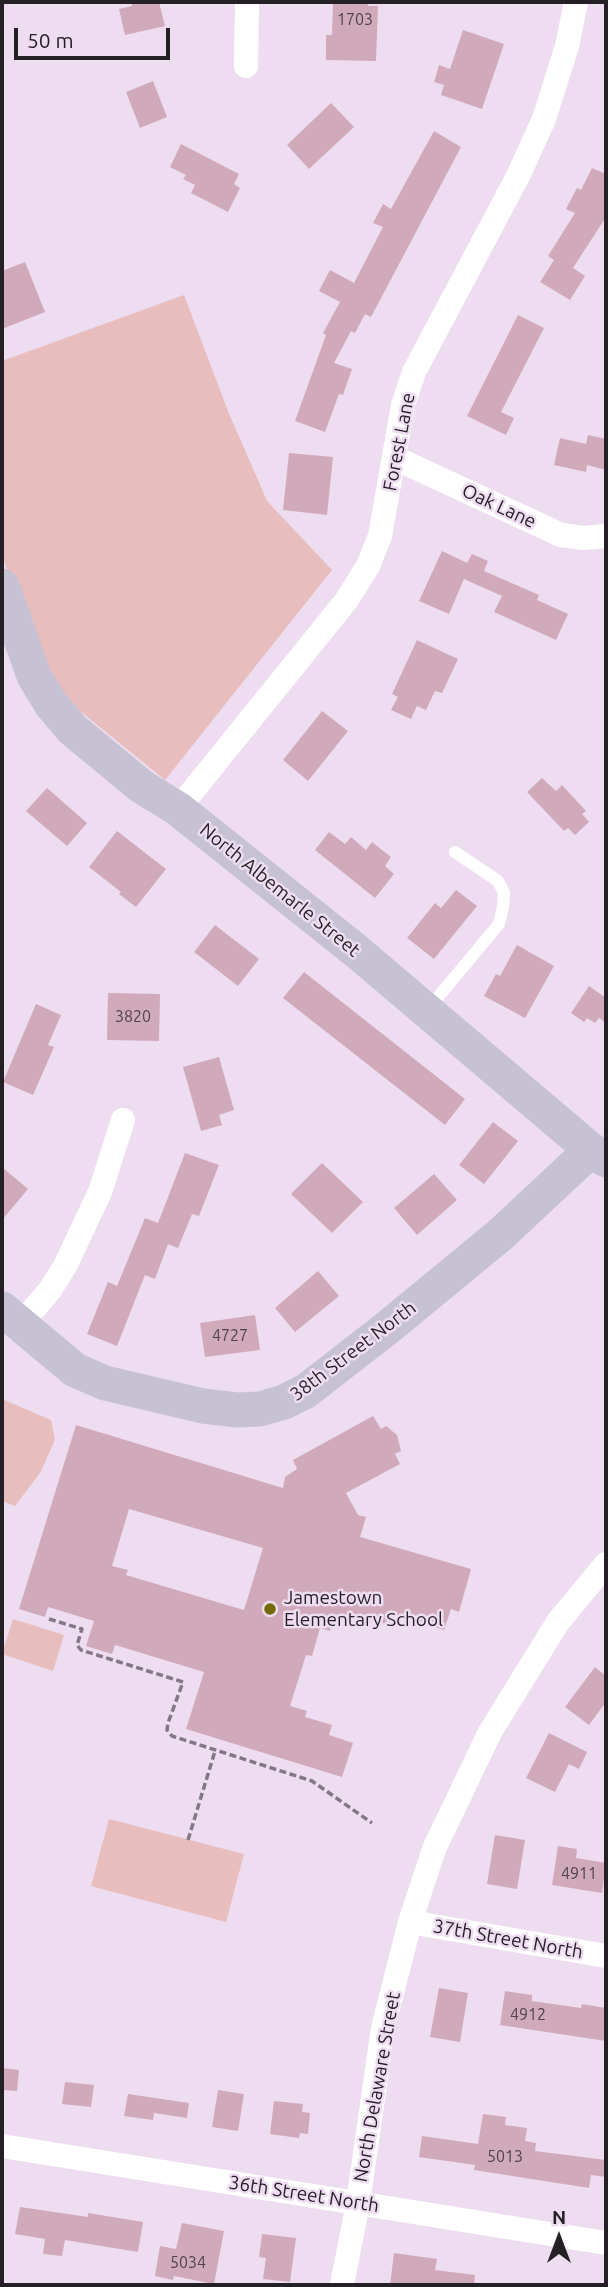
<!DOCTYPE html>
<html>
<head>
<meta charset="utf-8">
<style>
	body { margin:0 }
	#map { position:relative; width:608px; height:2287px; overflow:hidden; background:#eeddf0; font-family:Ubuntu,sans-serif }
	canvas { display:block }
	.frame { position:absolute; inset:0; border:4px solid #251f26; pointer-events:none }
	.north { position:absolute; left:524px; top:2203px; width:70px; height:70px; -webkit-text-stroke:5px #eeddf0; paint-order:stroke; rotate:0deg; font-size:19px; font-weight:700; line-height:28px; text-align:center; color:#251f26 }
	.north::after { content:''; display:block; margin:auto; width:24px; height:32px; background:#251f26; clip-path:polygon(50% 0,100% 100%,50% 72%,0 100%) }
	.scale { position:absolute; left:14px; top:28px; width:156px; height:32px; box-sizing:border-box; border:4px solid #251f26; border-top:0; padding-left:9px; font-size:21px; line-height:24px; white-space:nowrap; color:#251f26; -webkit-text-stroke:5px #eeddf0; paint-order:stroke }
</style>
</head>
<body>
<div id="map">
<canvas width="608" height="2287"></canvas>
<div class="frame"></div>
<div class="north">N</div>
<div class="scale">50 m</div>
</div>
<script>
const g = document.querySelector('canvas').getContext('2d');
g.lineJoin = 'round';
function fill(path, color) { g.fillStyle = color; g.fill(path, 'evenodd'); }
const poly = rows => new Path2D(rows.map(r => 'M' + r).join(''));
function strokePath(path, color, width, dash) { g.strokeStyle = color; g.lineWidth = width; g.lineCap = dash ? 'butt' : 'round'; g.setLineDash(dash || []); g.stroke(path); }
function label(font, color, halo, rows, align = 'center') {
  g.font = font + ' Ubuntu,sans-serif'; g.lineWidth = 5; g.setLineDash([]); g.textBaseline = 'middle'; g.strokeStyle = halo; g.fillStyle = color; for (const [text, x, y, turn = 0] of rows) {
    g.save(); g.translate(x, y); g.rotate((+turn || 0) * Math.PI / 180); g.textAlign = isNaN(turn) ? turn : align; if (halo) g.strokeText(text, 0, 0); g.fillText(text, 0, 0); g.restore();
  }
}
fill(poly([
	[184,295,228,411,267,501,332,570,165,780,48,685,2,555,2,361],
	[2,1399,51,1420,55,1440,40,1473,15,1506,2,1501],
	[13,1619,64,1635,53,1671,2,1654],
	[109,1819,244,1854,226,1922,91,1886]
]), '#e7bdbd');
fill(poly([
	[131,2,159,2,165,26,125,35,119,9,132,6],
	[333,2,368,2,368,6,378,6,376,61,326,60,326,35,332,35],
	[463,30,504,44,482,109,441,95,444,85,434,82,439,65,450,69],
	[153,81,167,117,140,128,126,92],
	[331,103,354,127,309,169,287,145],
	[434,131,461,147,371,317,365,314,355,333,351,331,334,363,352,369,343,395,339,394,325,432,295,421,326,335,323,333,340,302,319,291,330,270,354,283,383,227,373,223,383,204,391,209],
	[181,144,239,174,234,184,240,188,228,212,191,193,195,185,183,179,186,175,170,167],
	[592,168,606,174,606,217,573,268,585,276,570,300,540,282,554,260,548,256,575,213,566,209,577,188,581,190],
	[25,262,45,312,2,329,2,271],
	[518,315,544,328,501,412,514,418,506,435,467,416],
	[588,435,606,439,606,470,587,465,586,472,554,465,560,438,586,444],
	[289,453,333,457,327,515,283,510],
	[442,551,467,563,472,554,488,561,484,571,539,595,537,600,568,614,556,640,494,612,502,596,464,579,449,614,419,601],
	[417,640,458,659,442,693,435,691,426,710,417,706,411,719,391,710,398,697,392,694],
	[322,711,348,731,308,781,283,760],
	[542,778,556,791,562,785,586,811,582,814,589,822,575,835,568,828,564,831,527,792],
	[47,788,87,823,67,846,26,811],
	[117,831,166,869,136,907,119,894,121,892,89,867],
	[329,832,345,844,351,837,366,850,372,842,391,857,385,866,394,874,375,898,315,850],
	[456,890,477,906,434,959,407,938,435,903,441,908],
	[215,925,259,959,238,986,194,952],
	[517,945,554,966,525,1018,484,996,496,974,500,976],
	[304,972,465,1099,445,1125,283,998],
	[589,986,606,998,606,1023,599,1018,595,1023,587,1018,584,1022,571,1013],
	[108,993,160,994,159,1041,107,1040],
	[36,1004,61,1015,48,1045,54,1047,33,1095,3,1082],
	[219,1057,234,1110,219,1115,222,1125,201,1131,183,1067],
	[493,1122,518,1141,484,1184,459,1165],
	[185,1153,219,1165,199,1216,192,1214,178,1248,168,1244,155,1279,145,1275,117,1346,87,1334,108,1282,117,1286,145,1218,158,1223],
	[322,1163,363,1202,332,1233,291,1194],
	[2,1167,28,1189,2,1220],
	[434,1174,457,1200,417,1235,394,1208],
	[318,1271,339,1296,295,1332,275,1308],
	[255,1315,260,1350,205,1357,200,1323],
	[373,1416,381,1429,386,1426,397,1435,401,1451,395,1454,400,1464,346,1493,358,1515,366,1517,360,1537,471,1569,459,1612,451,1609,444,1630,390,1614,387,1624,348,1615,332,1621,330,1631,320,1628,312,1656,306,1655,290,1706,307,1711,305,1717,332,1725,329,1735,353,1743,342,1777,186,1729,204,1672,115,1645,112,1654,86,1646,94,1621,48,1607,45,1617,19,1609,76,1425,283,1488,285,1477,297,1469,293,1460],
	[129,1509,263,1548,244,1610,126,1575,128,1570,112,1566],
	[595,1667,606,1676,606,1702,589,1725,565,1707],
	[549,1733,587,1752,579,1769,569,1764,555,1792,526,1778],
	[495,1835,525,1840,517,1889,487,1884],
	[558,1846,577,1849,576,1858,606,1863,602,1893,552,1885],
	[439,1988,468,1993,460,2042,430,2037],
	[505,1991,532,1995,532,2001,581,2008,582,2004,606,2008,606,2041,500,2025],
	[2,2068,19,2070,17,2091,2,2090],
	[65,2082,94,2085,91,2107,62,2104],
	[218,2090,244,2094,238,2131,212,2127],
	[128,2094,189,2103,187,2118,154,2113,153,2120,124,2116],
	[274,2101,303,2104,302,2112,310,2113,308,2134,300,2133,299,2138,270,2134],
	[483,2114,506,2117,505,2125,527,2128,525,2141,536,2143,535,2151,606,2160,606,2177,591,2175,589,2188,474,2170,475,2165,419,2157,422,2136,478,2144],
	[20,2207,88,2217,88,2213,143,2222,138,2252,65,2240,62,2256,43,2254,45,2239,15,2234],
	[182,2223,224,2231,214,2284,174,2276,173,2280,155,2276,160,2246,176,2249],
	[262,2234,296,2238,290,2282,263,2279,266,2258,259,2257],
	[394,2253,437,2259,435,2270,475,2275,474,2285,390,2285]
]), '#d0aaba');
strokePath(poly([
	[49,1619,82,1629,77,1645,81,1650,183,1682,168,1723,167,1730,172,1736,312,1781,372,1823],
	[188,1840,215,1751]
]), '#827784', 3.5, [7, 3.5]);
strokePath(poly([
	[429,1008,499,924,503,907,504,893,498,881,455,852]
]), '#fff', 12);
strokePath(poly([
	[246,66,247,2],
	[395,458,561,535,583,538,606,536],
	[178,809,346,601,368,566,380,536,403,405,414,372,518,176,544,119,567,46,576,2],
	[21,1324,50,1290,65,1266,100,1192,123,1120],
	[410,1922,606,1956],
	[2,2146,606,2243],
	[342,2285,358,2203,383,2028,410,1922,434,1849,490,1732,558,1622,606,1564]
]), '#fff', 24);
strokePath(poly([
	[2,586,34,676,51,704,72,729,141,786,178,809,355,950,591,1150,606,1160],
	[2,1309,75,1370,105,1383,203,1406,237,1410,260,1409,284,1402,306,1391,387,1328,500,1235,591,1150]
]), '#c6c2d4', 35);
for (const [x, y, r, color] of [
	[270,1609,7,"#736a04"]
]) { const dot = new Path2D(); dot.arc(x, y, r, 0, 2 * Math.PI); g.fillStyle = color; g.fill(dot); strokePath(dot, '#eeddf0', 2.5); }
label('16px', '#50424b', null, [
	["1703",355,20],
	["3820",133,1017],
	["4727",230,1336],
	["4911",579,1874],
	["4912",528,2015],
	["5013",505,2157],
	["5034",188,2263]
]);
label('19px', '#251f26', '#eeddf0', [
	["Forest Lane",399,442,-79],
	["Oak Lane",499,506,25],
	["North Albemarle Street",280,890,39],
	["38th Street North",353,1351,-37],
	["37th Street North",508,1939,10],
	["North Delaware Street",377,2087,-80],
	["36th Street North",304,2194,9]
]);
label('19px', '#251f26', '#eeddf0', [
	["Jamestown",284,1598],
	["Elementary School",284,1620]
], 'left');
</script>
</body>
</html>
